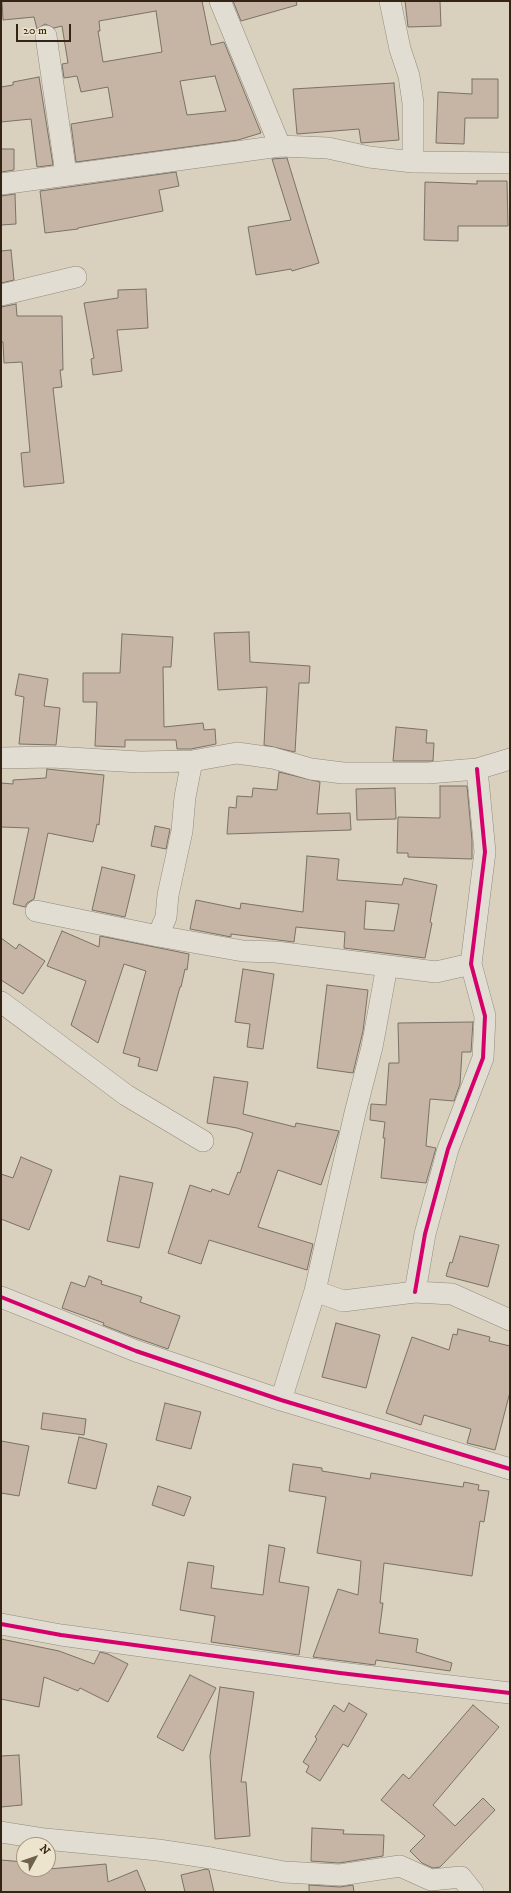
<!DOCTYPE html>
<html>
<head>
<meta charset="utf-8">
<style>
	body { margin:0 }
	#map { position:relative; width:511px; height:1893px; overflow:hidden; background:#d9d1bd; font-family:"IM FELL DW Pica",serif }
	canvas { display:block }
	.frame { position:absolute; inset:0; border:2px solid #352413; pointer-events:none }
	.north { position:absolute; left:16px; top:1837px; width:40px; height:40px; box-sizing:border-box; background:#ede4cd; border:1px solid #a39783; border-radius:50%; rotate:50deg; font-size:11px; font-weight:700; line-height:16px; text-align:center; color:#352413 }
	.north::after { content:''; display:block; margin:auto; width:14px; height:18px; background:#6e614e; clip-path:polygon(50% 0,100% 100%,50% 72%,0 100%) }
	.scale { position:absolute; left:16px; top:24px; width:55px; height:18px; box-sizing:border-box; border:2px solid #352413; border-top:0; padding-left:5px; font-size:12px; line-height:14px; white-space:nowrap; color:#352413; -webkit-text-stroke:3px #ede4cd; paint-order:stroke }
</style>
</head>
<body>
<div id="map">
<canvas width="511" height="1893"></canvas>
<div class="frame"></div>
<div class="north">N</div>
<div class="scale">20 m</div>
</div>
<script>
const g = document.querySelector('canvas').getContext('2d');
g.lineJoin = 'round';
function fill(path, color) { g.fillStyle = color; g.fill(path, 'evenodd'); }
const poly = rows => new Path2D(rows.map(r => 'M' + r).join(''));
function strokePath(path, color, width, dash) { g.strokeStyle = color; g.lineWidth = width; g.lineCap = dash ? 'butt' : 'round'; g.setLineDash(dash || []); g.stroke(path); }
const building = poly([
	[2,1,202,1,211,45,224,42,261,133,238,140,76,162,71,124,113,117,108,87,81,92,77,76,64,78,62,64,68,63,62,26,54,28,45,24,37,29,34,17,3,20,2,1],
	[156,11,162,52,103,62,98,31,100,31,99,21,156,11],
	[215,76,226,111,187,115,180,81,215,76],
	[233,1,296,1,297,5,241,21,233,1],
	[405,1,440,1,441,26,408,27,405,1],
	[39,77,53,165,37,167,31,119,1,122,1,87,13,85,13,82,39,77],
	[472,79,498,79,498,118,465,118,464,144,436,143,438,92,472,94,472,79],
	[394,83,399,140,361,143,359,129,297,134,293,89,394,83],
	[1,149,14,149,14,170,1,172,1,149],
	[287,158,319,263,292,271,291,269,256,275,248,227,291,220,272,159,287,158],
	[176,172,179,186,159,190,163,211,78,228,78,229,45,233,40,191,176,172],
	[477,181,507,181,508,226,458,226,458,241,424,240,425,182,477,184,477,181],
	[15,194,16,224,1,225,1,196,15,194],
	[11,250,14,280,1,283,1,251,11,250],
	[146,289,148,328,117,330,122,371,93,375,91,359,94,358,84,303,118,298,118,290,146,289],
	[16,304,17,316,62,316,63,370,60,370,62,387,53,388,64,483,24,487,21,453,30,452,22,362,4,363,3,342,1,342,1,307,16,304],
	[249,632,250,662,310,666,309,683,299,683,295,752,264,745,267,687,218,690,214,633,249,632],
	[122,634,173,637,171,667,163,667,164,727,203,723,204,730,215,729,216,744,191,749,177,749,176,740,125,740,125,747,95,746,97,702,83,702,83,673,120,673,122,634],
	[19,674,48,679,44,706,60,708,56,745,19,744,24,697,15,695,19,674],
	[396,727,427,730,426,743,434,743,433,761,393,761,396,727],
	[47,769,104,775,99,825,97,824,93,842,48,833,34,899,27,903,25,907,13,904,29,828,1,827,1,783,13,784,13,780,46,778,47,769],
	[279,772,320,782,317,814,350,813,351,830,227,834,229,807,236,808,237,796,252,797,253,788,277,790,279,772],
	[440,786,467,786,472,840,472,859,408,857,408,853,397,853,398,817,440,818,440,786],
	[395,788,396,819,357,820,356,789,395,788],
	[155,826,170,829,166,849,151,846,155,826],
	[307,856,339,859,337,880,402,885,404,878,437,885,430,922,432,923,425,958,344,948,345,932,296,927,294,942,231,934,231,937,190,929,196,900,240,909,241,903,303,912,307,856],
	[366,901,399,904,394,931,364,929,366,901],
	[102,867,135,875,125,917,92,910,102,867],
	[62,931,99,947,100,936,189,954,187,970,185,969,181,987,180,987,157,1071,138,1066,140,1058,123,1053,146,971,124,964,98,1043,71,1025,86,981,47,966,62,931],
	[1,938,16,949,19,944,45,961,23,994,1,980,1,938],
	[243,969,274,974,263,1049,247,1047,250,1024,235,1022,243,969],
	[327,985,368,990,363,1031,353,1073,317,1068,327,985],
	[473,1022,471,1052,462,1052,460,1084,454,1101,430,1099,426,1146,436,1148,426,1183,381,1178,385,1138,383,1138,385,1122,370,1120,371,1104,386,1105,389,1063,399,1063,398,1023,473,1022],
	[214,1077,248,1082,243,1114,295,1127,296,1123,339,1131,321,1185,278,1170,258,1227,313,1244,307,1270,209,1240,201,1264,168,1253,190,1185,211,1192,212,1189,229,1195,238,1172,240,1173,253,1133,237,1128,207,1123,214,1077],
	[21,1157,52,1170,29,1230,1,1219,1,1174,13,1178,21,1157],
	[120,1176,153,1183,139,1248,107,1241,120,1176],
	[460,1236,499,1245,488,1287,446,1276,450,1262,452,1263,460,1236],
	[89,1276,102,1281,101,1284,142,1297,140,1302,180,1316,168,1349,131,1336,103,1325,104,1323,62,1308,71,1282,85,1287,89,1276],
	[336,1323,380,1335,366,1388,322,1377,336,1323],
	[458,1329,490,1337,489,1341,510,1346,510,1392,495,1450,467,1443,471,1429,424,1415,421,1425,386,1413,412,1337,449,1350,453,1334,457,1335,458,1329],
	[165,1403,201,1412,191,1449,156,1440,165,1403],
	[43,1413,86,1419,84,1435,41,1429,43,1413],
	[79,1437,107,1444,96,1489,68,1483,79,1437],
	[1,1441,29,1446,19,1496,1,1493,1,1441],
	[293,1464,322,1468,322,1471,370,1479,371,1473,463,1487,464,1482,479,1485,478,1490,489,1491,484,1522,480,1521,472,1576,384,1563,380,1603,383,1603,379,1633,418,1639,416,1652,452,1663,450,1671,376,1660,375,1665,313,1657,338,1589,358,1595,361,1561,317,1553,326,1497,289,1491,293,1464],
	[158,1486,191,1497,184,1516,152,1505,158,1486],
	[269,1545,285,1548,279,1582,309,1587,299,1655,211,1642,215,1616,180,1610,188,1562,214,1566,211,1588,263,1595,269,1545],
	[1,1639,59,1651,94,1664,100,1652,108,1654,128,1664,108,1702,80,1688,78,1691,44,1677,39,1707,1,1699,1,1639],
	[190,1675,216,1688,183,1751,157,1737,190,1675],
	[220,1687,254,1692,241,1782,246,1782,250,1836,215,1839,210,1756,220,1687],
	[349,1703,367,1714,348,1747,343,1744,320,1781,306,1772,309,1766,303,1762,317,1739,315,1737,334,1705,344,1712,349,1703],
	[473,1705,499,1727,433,1805,455,1826,483,1798,495,1810,440,1867,433,1868,422,1863,410,1851,425,1836,381,1800,403,1774,409,1779,473,1705],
	[19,1755,22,1805,1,1807,1,1756,19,1755],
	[312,1828,344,1830,343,1834,384,1835,383,1856,339,1863,311,1861,312,1828],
	[1,1860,24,1862,24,1869,48,1869,48,1865,50,1865,49,1869,106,1864,108,1882,137,1870,146,1892,1,1892,1,1860],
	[206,1869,209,1870,214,1892,185,1892,181,1875,206,1869],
	[309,1885,340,1887,353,1885,354,1892,309,1892,309,1885]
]);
fill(building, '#c6b4a4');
strokePath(building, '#797266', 1);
const minor = poly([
	[220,1,280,146],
	[390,1,400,49,409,76,413,103,413,162],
	[46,36,66,174],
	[1,184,280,146,328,148,369,157,413,162,510,163],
	[1,295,76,277],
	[1,758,52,757,140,762,192,761,237,753,273,758,311,769,343,773,428,773,477,769,510,759],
	[36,911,158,936,243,951,276,952,436,972,471,964],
	[158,936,166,917,168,895,182,831,185,797,192,761],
	[1,1002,126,1095,203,1141],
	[315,1291,343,1301,415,1292,452,1294,510,1320],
	[415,1292,425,1234,448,1149,483,1058,485,1016,471,964,485,852,477,769],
	[1,1297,136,1351,281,1400,510,1469],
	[281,1400,315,1291,355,1113,372,1047,387,966],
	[1,1624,61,1635,340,1673,510,1693],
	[1,1832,45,1839,158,1850,211,1858,284,1872,340,1875,400,1866,431,1880,461,1877,473,1892]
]);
strokePath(minor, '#908a7c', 22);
strokePath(minor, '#e2ddd3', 21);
strokePath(poly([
	[415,1292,425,1234,448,1149,483,1058,485,1016,471,964,485,852,477,769],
	[1,1297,136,1351,281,1400,510,1469],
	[1,1624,61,1635,340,1673,510,1693]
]), '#d6006c', 4);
</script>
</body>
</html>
